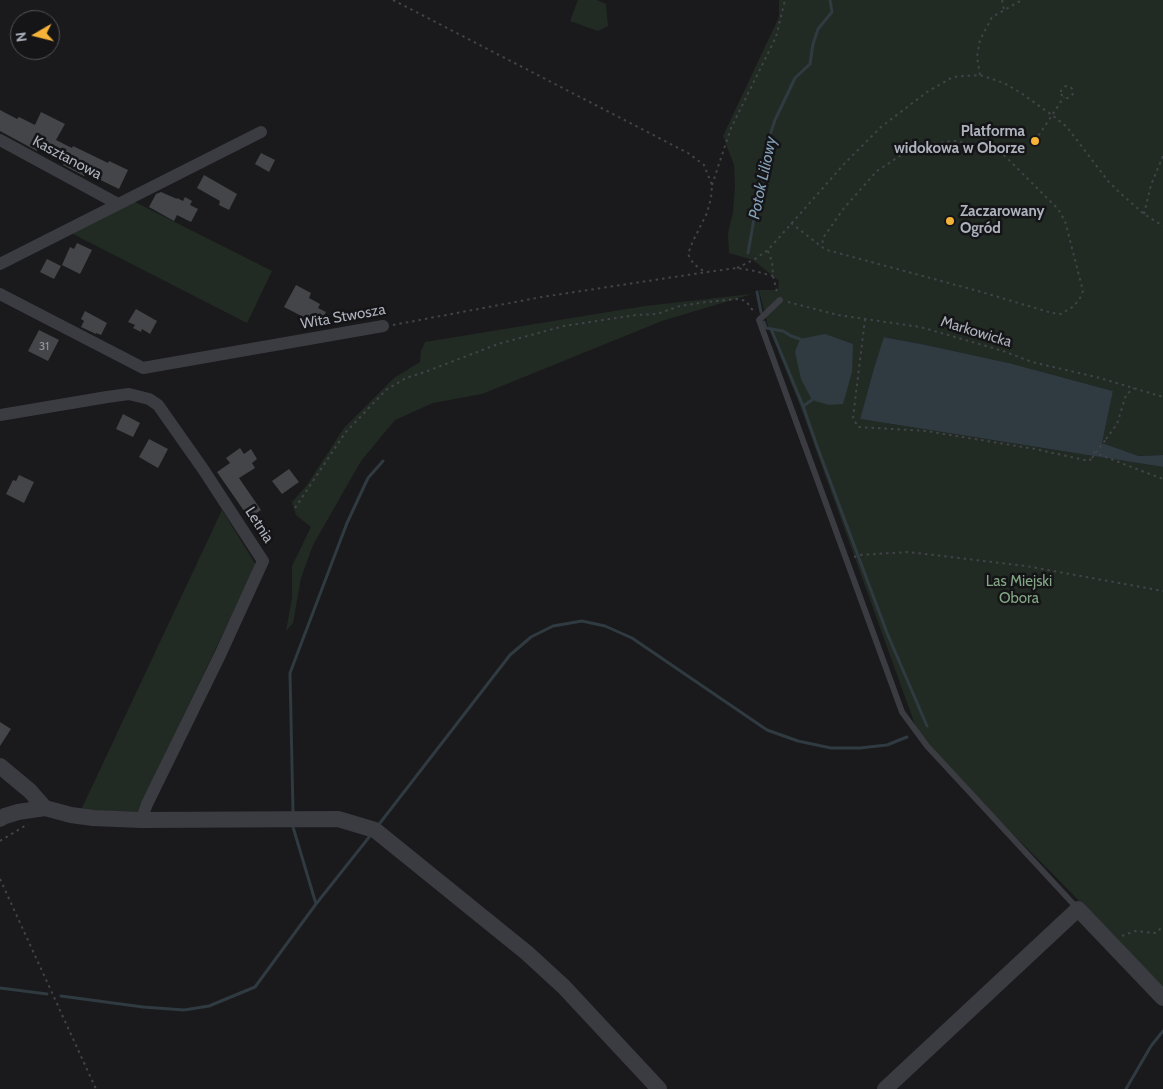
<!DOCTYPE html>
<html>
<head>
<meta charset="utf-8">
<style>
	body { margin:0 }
	#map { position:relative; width:1163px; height:1089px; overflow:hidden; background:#1a1a1c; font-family:Cabin,sans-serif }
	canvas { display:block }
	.north { position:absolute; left:10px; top:10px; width:50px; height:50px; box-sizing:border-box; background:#151518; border:1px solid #51535a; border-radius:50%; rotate:262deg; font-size:14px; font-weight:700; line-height:20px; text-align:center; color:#acb1bc }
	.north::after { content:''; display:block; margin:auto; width:18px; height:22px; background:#f6b338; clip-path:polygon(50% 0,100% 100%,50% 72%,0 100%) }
</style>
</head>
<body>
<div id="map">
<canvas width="1163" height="1089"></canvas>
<div class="north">N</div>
</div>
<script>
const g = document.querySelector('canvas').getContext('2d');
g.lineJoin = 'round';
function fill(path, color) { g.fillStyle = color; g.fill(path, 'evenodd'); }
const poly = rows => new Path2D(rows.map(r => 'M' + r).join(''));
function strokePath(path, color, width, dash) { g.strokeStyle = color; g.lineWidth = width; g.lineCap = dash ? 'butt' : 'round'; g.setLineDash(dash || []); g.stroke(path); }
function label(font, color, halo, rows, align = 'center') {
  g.font = font + ' Cabin,sans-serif'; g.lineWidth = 5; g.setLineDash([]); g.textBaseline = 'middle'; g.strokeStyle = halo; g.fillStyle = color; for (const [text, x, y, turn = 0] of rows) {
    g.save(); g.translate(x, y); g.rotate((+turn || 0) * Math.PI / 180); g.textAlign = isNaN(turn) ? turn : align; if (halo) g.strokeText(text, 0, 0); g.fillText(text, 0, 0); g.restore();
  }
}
fill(poly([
	[578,0,597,0,606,4,608,26,598,31,570,21],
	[779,0,1163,0,1163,455,1139,456,1102,443,1113,391,1009,363,926,345,885,337,874,368,860,419,1163,467,1163,988,1052,873,922,744,801,408,768,326,759,290,778,290,779,281,753,260,729,253,728,233,733,212,735,185,734,165,723,136,779,17],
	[133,201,272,271,247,323,71,233],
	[752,294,662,321,482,394,433,403,395,420,361,461,313,545,301,578,293,623,286,631,292,598,292,566,311,527,296,515,292,502,307,485,344,428,394,378,420,362,421,351,425,342,645,306],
	[222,510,256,565,137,812,81,810]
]), '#222b23');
fill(poly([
	[825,334,853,344,852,372,843,404,829,405,812,400,801,379,795,352,800,339],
	[884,337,926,345,1009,363,1113,391,1102,443,1139,456,1163,455,1163,467,860,419,874,368]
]), '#2f3a41');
strokePath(poly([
	[748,253,767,144,775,120,795,78,810,64,813,44,818,29,832,12,830,0],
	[757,292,761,312],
	[764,322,766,328,783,331,791,336,800,339],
	[771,329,803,406],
	[812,400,803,406,818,449,887,633,927,726],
	[293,812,290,673,347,523,368,478,383,461],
	[380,823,510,655,531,637,553,626,582,621,605,626,632,638,767,730,798,741,831,748,860,748,887,745,907,737],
	[293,827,316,904],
	[0,988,47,994],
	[61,996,143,1007,184,1010,209,1006,255,987,316,904,370,836],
	[1126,1089,1151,1046,1163,1031]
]), '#2f3a41', 3);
fill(poly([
	[0,110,17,119,19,117,35,125,41,112,65,124,56,140,72,148,73,146,108,163,109,161,128,170,119,189,86,173,84,176,63,165,64,163,59,160,62,155,40,144,37,151,0,131],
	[261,153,275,160,269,172,255,164],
	[204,175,237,194,229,210,219,205,220,201,197,188],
	[161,192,177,199,177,198,183,201,185,197,192,201,190,205,198,209,191,222,177,215,174,221,149,207,156,194],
	[77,243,92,250,80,274,62,265,70,247,74,249],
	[47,259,61,266,54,279,40,272],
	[296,285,311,293,309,298,320,304,318,308,326,312,319,325,284,307],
	[136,309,157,321,150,334,142,329,141,332,133,328,135,325,128,322],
	[85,311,107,323,101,335,96,333,96,334,81,327,84,321,81,319],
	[39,330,59,340,48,361,28,351],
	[123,414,140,423,133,437,116,429],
	[149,439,168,449,158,468,139,457],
	[240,448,244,454,251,449,257,459,252,463,255,468,239,478,261,510,249,518,217,472,230,463,226,458],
	[289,469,299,482,282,494,272,481],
	[19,475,34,482,24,503,6,494,13,480,16,481],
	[0,722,11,729,0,746]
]), '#444549');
strokePath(poly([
	[393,0,688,153,704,165,712,185,711,198,707,213,693,241,688,254,693,263,700,269,707,272],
	[1002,0,1004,10],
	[980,75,977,57,980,40,992,17,1022,0],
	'1061 92a6 6 0 1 1 12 0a6 6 0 1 1-12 0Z',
	[1035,141,1064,97],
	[712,185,731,128,776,37,785,0],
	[1144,214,1151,185,1163,156],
	[791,223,822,247,827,250,978,291,1052,313,1061,314,1074,306,1080,298,1083,291,1065,221,1058,209,1005,156,998,152,958,141,952,141,917,146,912,148,877,171,844,208,823,238,822,247],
	[768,251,772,262,773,276,777,292],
	[737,268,755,259,768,250,845,163,881,127,927,92,953,77,965,76,980,75,1004,83,1021,93,1052,115,1067,127,1108,181,1120,193,1144,214,1163,226],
	[788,302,838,315,920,327,948,335,1003,351,1032,362,1100,378,1163,397],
	[865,319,853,418,858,427,926,431,1035,449,1089,461,1092,458],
	[393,325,542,297,707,272,737,268,755,271,773,276],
	[1106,439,1117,424,1126,395,1134,388],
	[1093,452,1121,463,1163,479],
	[295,508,345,433,386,390,406,378,425,372,498,344,564,326,636,315,657,314,680,306,706,302,737,299,746,301,754,312],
	[854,557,859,555,908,552,1026,566,1163,591],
	[0,841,28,824],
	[0,879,96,1089],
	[1122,936,1135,931,1156,933,1163,926]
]), '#414349', 2, [2.5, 4]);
strokePath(poly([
	[780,300,759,320,902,712,927,746,1077,908]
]), '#3b3c42', 6);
strokePath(poly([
	[0,140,118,204],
	[0,264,261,132],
	[0,294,143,368,383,326],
	[0,415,107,397,129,394,149,399,158,405,203,469,263,561,220,655,147,804,141,820]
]), '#3b3c42', 12);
strokePath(poly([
	[0,766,30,791,45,808,71,815,93,818,141,820,338,819,375,830,527,953,564,987,659,1089],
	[0,819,5,816,18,812,45,808],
	[885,1089,1078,909,1163,998]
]), '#3b3c42', 16);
strokePath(poly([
	[1092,458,1106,439]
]), '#414349', 2, [2.5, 4]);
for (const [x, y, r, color] of [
	[1035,141,5,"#f6b338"],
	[950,221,5,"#f6b338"]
]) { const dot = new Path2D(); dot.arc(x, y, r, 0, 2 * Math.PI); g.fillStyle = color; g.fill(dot); strokePath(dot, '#151518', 2); }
label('12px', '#92969f', null, [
	["31",44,346]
]);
label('bold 15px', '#acb1bc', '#151518', [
	["Platforma",1025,132],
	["widokowa w Oborze",1025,149],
	["Zaczarowany",960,212,"left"],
	["Ogród",960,229,"left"]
], 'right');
label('15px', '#acb1bc', '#151518', [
	["Kasztanowa",67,158,28],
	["Wita Stwosza",343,317,-10],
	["Markowicka",976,332,17],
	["Letnia",259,525,57]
]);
label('15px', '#83a785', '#151518', [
	["Las Miejski",1019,582],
	["Obora",1019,599]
]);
label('italic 16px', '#83a0b7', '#151518', [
	["Potok Liliowy",763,178,-78]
]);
</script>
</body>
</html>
